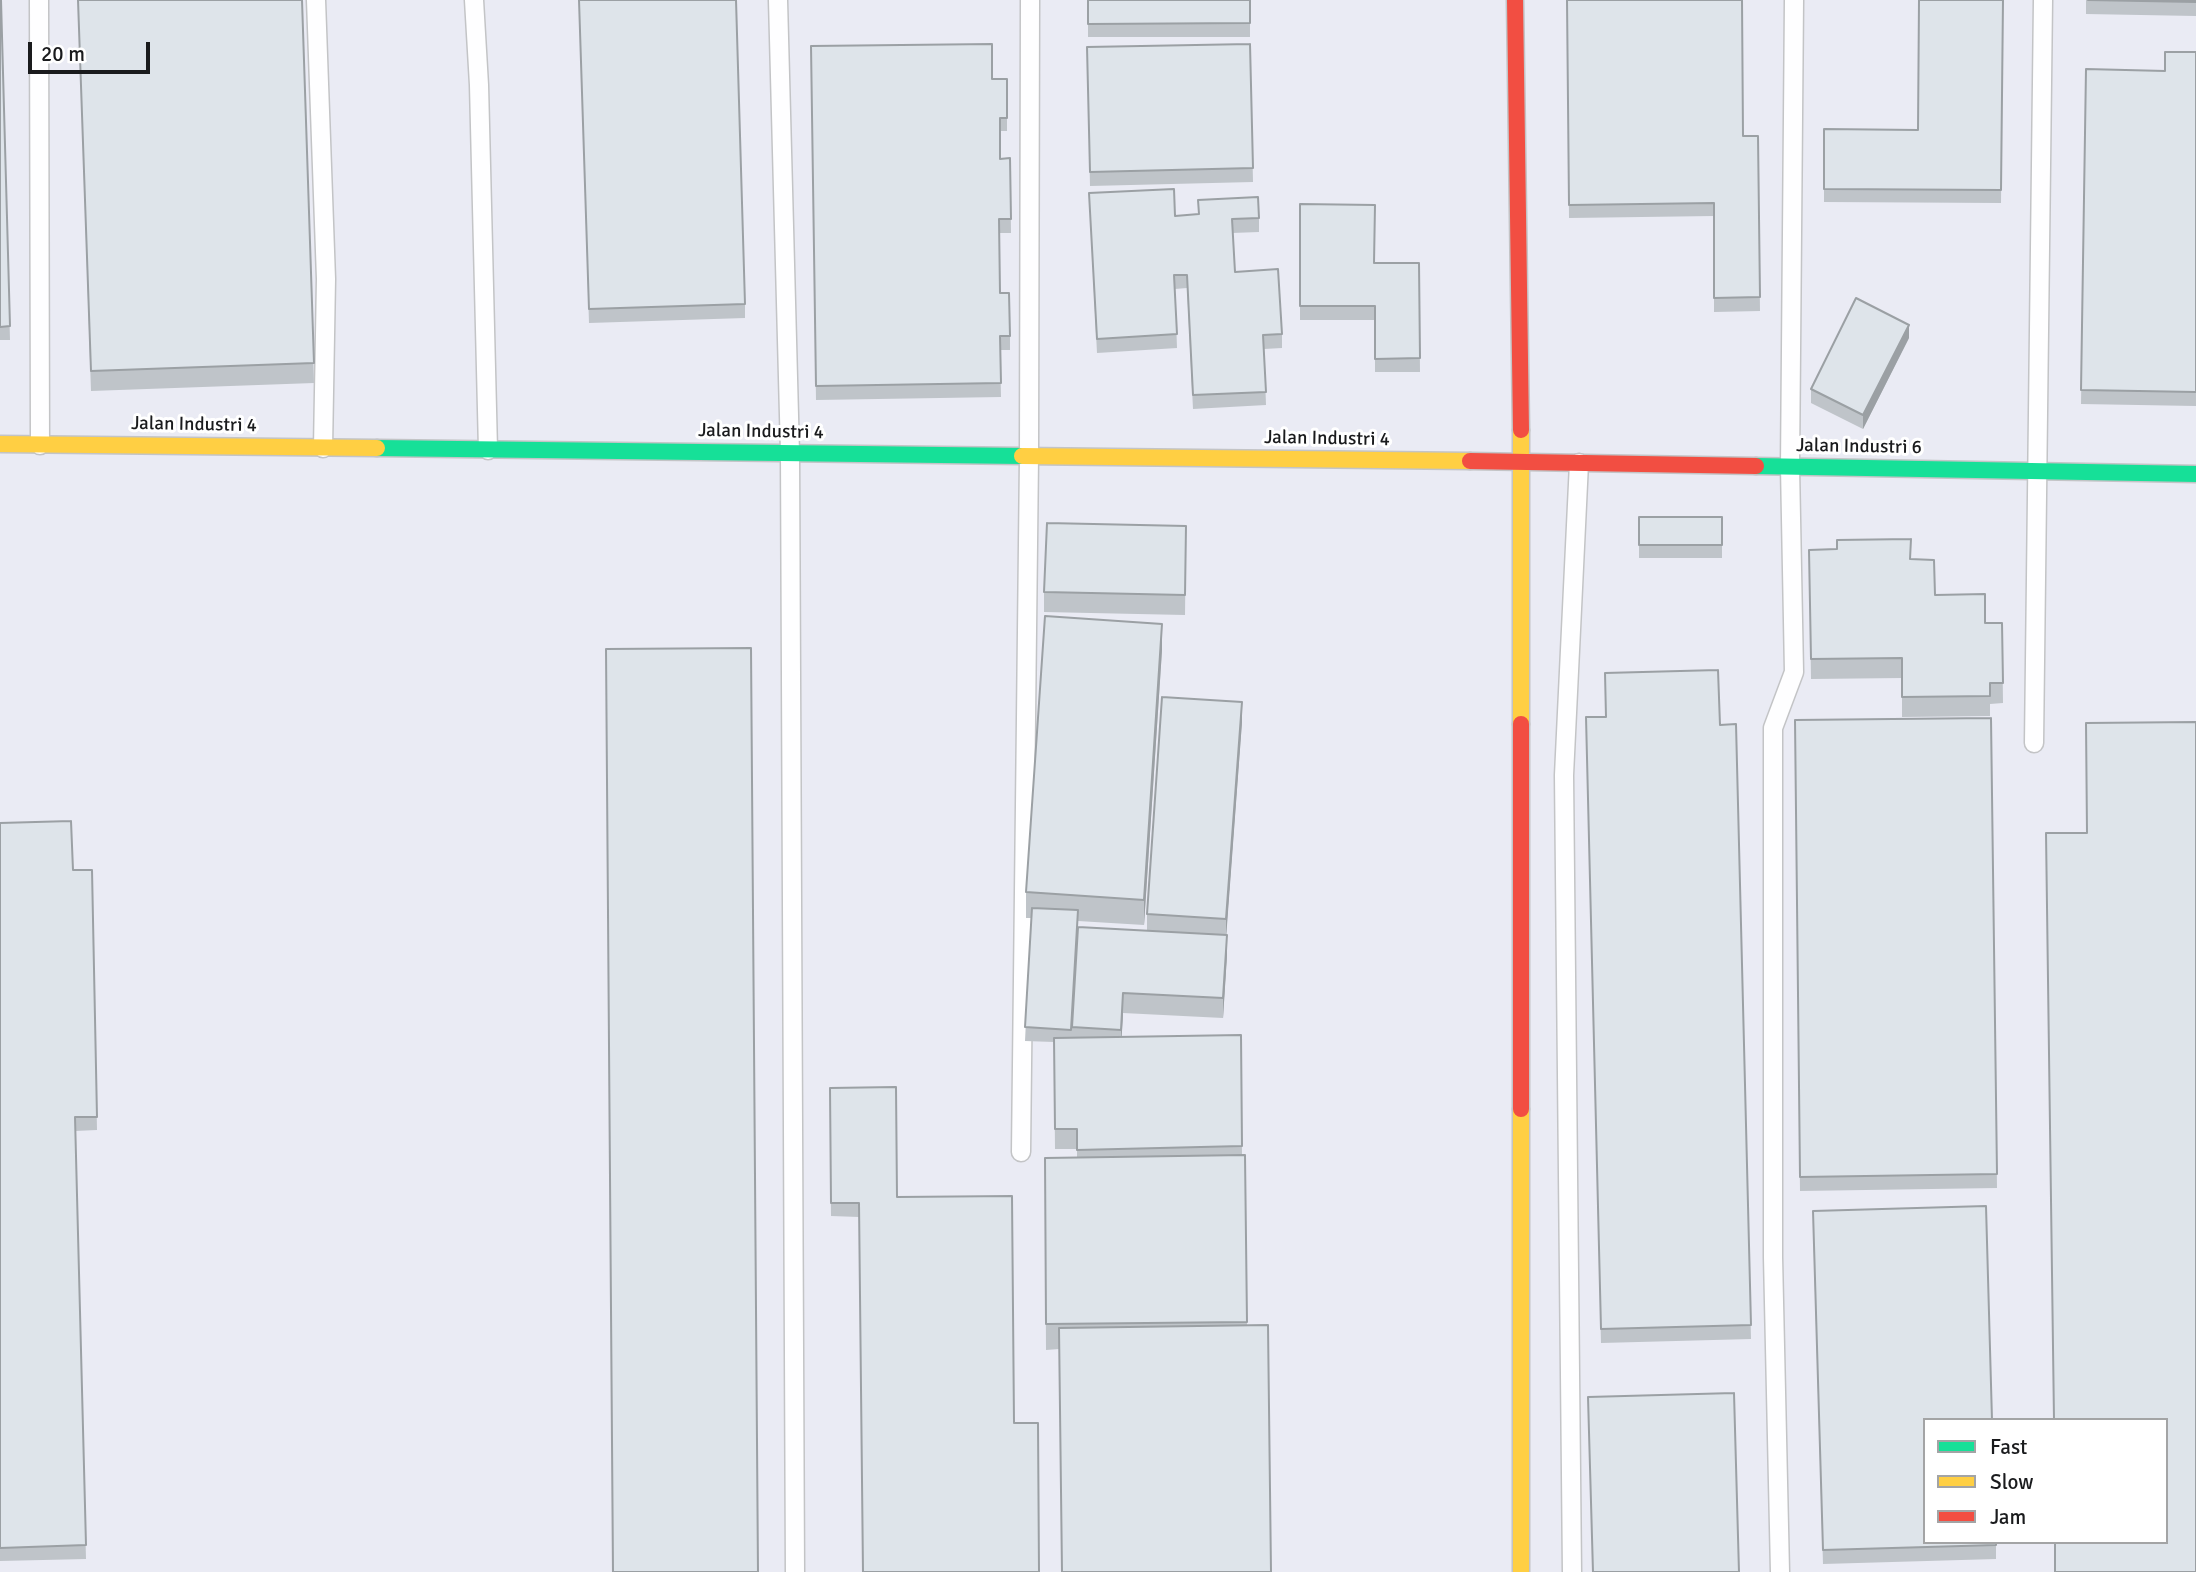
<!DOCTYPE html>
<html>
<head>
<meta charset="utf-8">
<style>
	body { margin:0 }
	#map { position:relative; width:2196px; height:1572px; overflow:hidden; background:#f9fafd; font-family:Signika,sans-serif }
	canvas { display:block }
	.legend { position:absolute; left:1923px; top:1418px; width:245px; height:126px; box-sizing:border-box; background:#fff; border:2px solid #a3a4a5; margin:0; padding:9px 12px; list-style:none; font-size:21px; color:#1a1b1d }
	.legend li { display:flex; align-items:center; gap:14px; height:35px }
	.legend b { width:35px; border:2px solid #a3a4a5 }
	.scale { position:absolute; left:28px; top:42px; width:122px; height:32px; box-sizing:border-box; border:4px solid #1a1b1d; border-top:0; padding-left:9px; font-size:21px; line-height:24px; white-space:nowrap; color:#1a1b1d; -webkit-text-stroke:5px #fff; paint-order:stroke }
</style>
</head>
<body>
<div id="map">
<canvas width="2196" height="1572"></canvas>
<ul class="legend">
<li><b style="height:9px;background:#16e098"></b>Fast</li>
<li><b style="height:9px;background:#ffcf43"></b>Slow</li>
<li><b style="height:9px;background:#f24e42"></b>Jam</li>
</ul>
<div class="scale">20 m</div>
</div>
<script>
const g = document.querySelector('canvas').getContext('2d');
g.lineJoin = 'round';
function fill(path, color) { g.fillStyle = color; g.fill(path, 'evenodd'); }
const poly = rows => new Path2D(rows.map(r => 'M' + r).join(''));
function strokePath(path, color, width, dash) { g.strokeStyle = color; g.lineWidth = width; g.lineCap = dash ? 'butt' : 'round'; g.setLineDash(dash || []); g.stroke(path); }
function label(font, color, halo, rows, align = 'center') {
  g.font = font + ' Signika,sans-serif'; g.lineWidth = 6; g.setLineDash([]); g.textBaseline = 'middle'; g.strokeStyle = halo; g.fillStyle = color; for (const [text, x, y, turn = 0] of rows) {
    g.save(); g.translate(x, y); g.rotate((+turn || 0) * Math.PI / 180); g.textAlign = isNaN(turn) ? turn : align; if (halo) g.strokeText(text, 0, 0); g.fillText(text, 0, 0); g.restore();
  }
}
fill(poly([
	[0,0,2196,0,2196,1572,0,1572],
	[1925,1420,2166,1420,2166,1542,1925,1542]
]), '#eaebf4');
const lane = poly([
	[39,0,40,445],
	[316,0,326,279,323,448],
	[474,0,479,85,488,450],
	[778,0,790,453,795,1572],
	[2034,743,2043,0],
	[1021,1152,1029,457,1030,0],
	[1572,1572,1564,775,1579,463],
	[1780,1572,1773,1257,1773,728,1794,672,1790,467,1794,0]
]);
const fast = poly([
	[377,448,1022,456],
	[1756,466,2196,474]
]);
const slow = poly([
	[1521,430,1521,724],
	[0,444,377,448],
	[1022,456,1470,461],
	[1521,1109,1521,1572]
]);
const jam = poly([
	[1515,0,1521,430],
	[1470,461,1756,466],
	[1521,724,1521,1109]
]);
strokePath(lane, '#c3c4c6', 21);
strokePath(fast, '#c3c4c6', 19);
strokePath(slow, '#c3c4c6', 19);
strokePath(jam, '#c3c4c6', 19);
strokePath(lane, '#fefeff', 18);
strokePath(fast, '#16e098', 16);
strokePath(slow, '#ffcf43', 16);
strokePath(jam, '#f24e42', 16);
fill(poly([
	[0,0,1,0,10,340,0,340],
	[78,0,302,0,314,383,91,391],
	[579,0,745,304,745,318,589,323],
	[1088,0,1250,0,1250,37,1088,37],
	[1567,0,1743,136,1758,136,1760,311,1714,312,1714,216,1569,218],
	[2003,0,2001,203,1824,202,1824,129,1918,130],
	[2086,0,2196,0,2196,16,2086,14],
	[1250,44,1253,182,1090,186,1087,47],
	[811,46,992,79,1007,79,1007,131,1000,131,1000,159,1010,158,1011,233,999,233,1000,293,1010,336,1010,350,1000,350,1001,397,816,400],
	[2196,52,2196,406,2081,404,2086,69,2165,71],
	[1089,193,1175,216,1198,214,1198,200,1259,218,1259,232,1232,233,1235,272,1282,334,1282,348,1264,349,1266,405,1193,409,1187,288,1175,289,1177,348,1097,353],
	[1300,204,1374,263,1419,263,1420,372,1375,372,1375,320,1300,320],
	[1909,338,1863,429,1811,403,1811,389],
	[1639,517,1722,517,1722,558,1639,558],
	[1186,526,1185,615,1044,612,1044,592],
	[1809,550,1911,559,1935,595,1985,623,2002,623,2003,703,1990,704,1990,716,1902,717,1902,678,1811,679],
	[1162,650,1144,925,1078,921,1078,927,1147,931,1147,914,1242,722,1226,935,1227,955,1223,1018,1123,1013,1121,1037,1241,1035,1242,1155,1245,1155,1247,1326,1059,1349,1046,1350,1045,1158,1077,1157,1077,1149,1055,1149,1054,1042,1025,1041,1031,918,1026,918,1026,892],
	[1586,717,1720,725,1736,724,1751,1339,1601,1343],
	[1991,718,1997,1188,1800,1191,1795,720],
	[0,823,73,870,92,870,97,1130,75,1131,86,1559,0,1561],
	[830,1088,897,1197,1014,1423,859,1217,831,1216],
	[1813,1225,1996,1542,1996,1559,1823,1564]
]), '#bfc4c9');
fill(poly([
	[1909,325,1909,338,1863,429,1863,415],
	[1162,624,1162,650,1144,925,1144,900],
	[1242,702,1242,722,1226,939,1226,919],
	[1227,935,1227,955,1223,1018,1223,998],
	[1123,993,1123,1013,1121,1050,1121,1030]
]), '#9ba0a4');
const building = poly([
	[0,0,1,0,10,326,0,327,0,0],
	[78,0,302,0,314,363,91,371,78,0],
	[579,0,736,0,745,304,589,309,579,0],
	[1088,0,1250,0,1250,23,1088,24,1088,0],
	[1567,0,1742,0,1743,136,1758,136,1760,297,1714,298,1714,203,1569,205,1567,0],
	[1919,0,2003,0,2001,190,1824,189,1824,129,1918,130,1919,0],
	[2088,0,2196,0,2196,2,2088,0],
	[992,44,992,79,1007,79,1007,118,1000,118,1000,159,1010,158,1011,219,999,219,1000,293,1009,293,1010,336,1000,336,1001,383,816,386,811,46,992,44],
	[1250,44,1253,168,1090,172,1087,47,1250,44],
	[2165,52,2196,52,2196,392,2081,390,2086,69,2165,71,2165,52],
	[1174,189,1175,216,1199,214,1198,200,1258,197,1259,218,1232,219,1235,272,1278,269,1282,334,1263,335,1266,392,1193,395,1187,275,1174,275,1177,334,1097,339,1089,193,1174,189],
	[1300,204,1375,205,1374,263,1419,263,1420,358,1375,359,1375,306,1300,306,1300,204],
	[1856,298,1909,325,1863,415,1811,389,1856,298],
	[1639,517,1722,517,1722,545,1639,545,1639,517],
	[1047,523,1186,526,1185,595,1044,592,1047,523],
	[1911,539,1910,559,1934,560,1935,595,1985,594,1985,623,2002,623,2003,683,1990,683,1990,696,1902,697,1902,658,1811,659,1809,550,1837,549,1837,540,1911,539],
	[1045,616,1162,624,1144,900,1026,892,1045,616],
	[751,648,758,1572,613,1572,606,649,751,648],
	[1718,670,1720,725,1736,724,1751,1325,1601,1329,1586,717,1606,717,1605,673,1718,670],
	[1162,697,1242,702,1226,919,1147,914,1162,697],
	[1991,718,1997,1174,1800,1177,1795,720,1991,718],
	[2196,722,2196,1572,2055,1572,2055,1542,2166,1542,2166,1420,2054,1420,2046,833,2087,833,2086,723,2196,722],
	[71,821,73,870,92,870,97,1117,75,1117,86,1545,0,1548,0,823,71,821],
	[1032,908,1078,910,1071,1030,1025,1027,1032,908],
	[1078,927,1227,935,1223,998,1123,993,1121,1030,1072,1027,1078,927],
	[1241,1035,1242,1146,1077,1150,1077,1129,1055,1129,1054,1038,1241,1035],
	[896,1087,897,1197,1012,1196,1014,1423,1038,1423,1039,1572,863,1572,859,1203,831,1203,830,1088,896,1087],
	[1245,1155,1247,1322,1046,1324,1045,1158,1245,1155],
	[1986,1206,1992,1420,1925,1420,1925,1542,1996,1542,1996,1545,1823,1550,1813,1211,1986,1206],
	[1268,1325,1271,1572,1062,1572,1059,1328,1268,1325],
	[1734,1393,1739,1572,1593,1572,1588,1397,1734,1393]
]);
fill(building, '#dee4ea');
strokePath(building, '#9ba0a4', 2);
label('19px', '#1a1b1d', '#fff', [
	["Jalan Industri 4",194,425,1],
	["Jalan Industri 4",761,432,1],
	["Jalan Industri 4",1327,439,1],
	["Jalan Industri 6",1859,447,1]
]);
</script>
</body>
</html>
